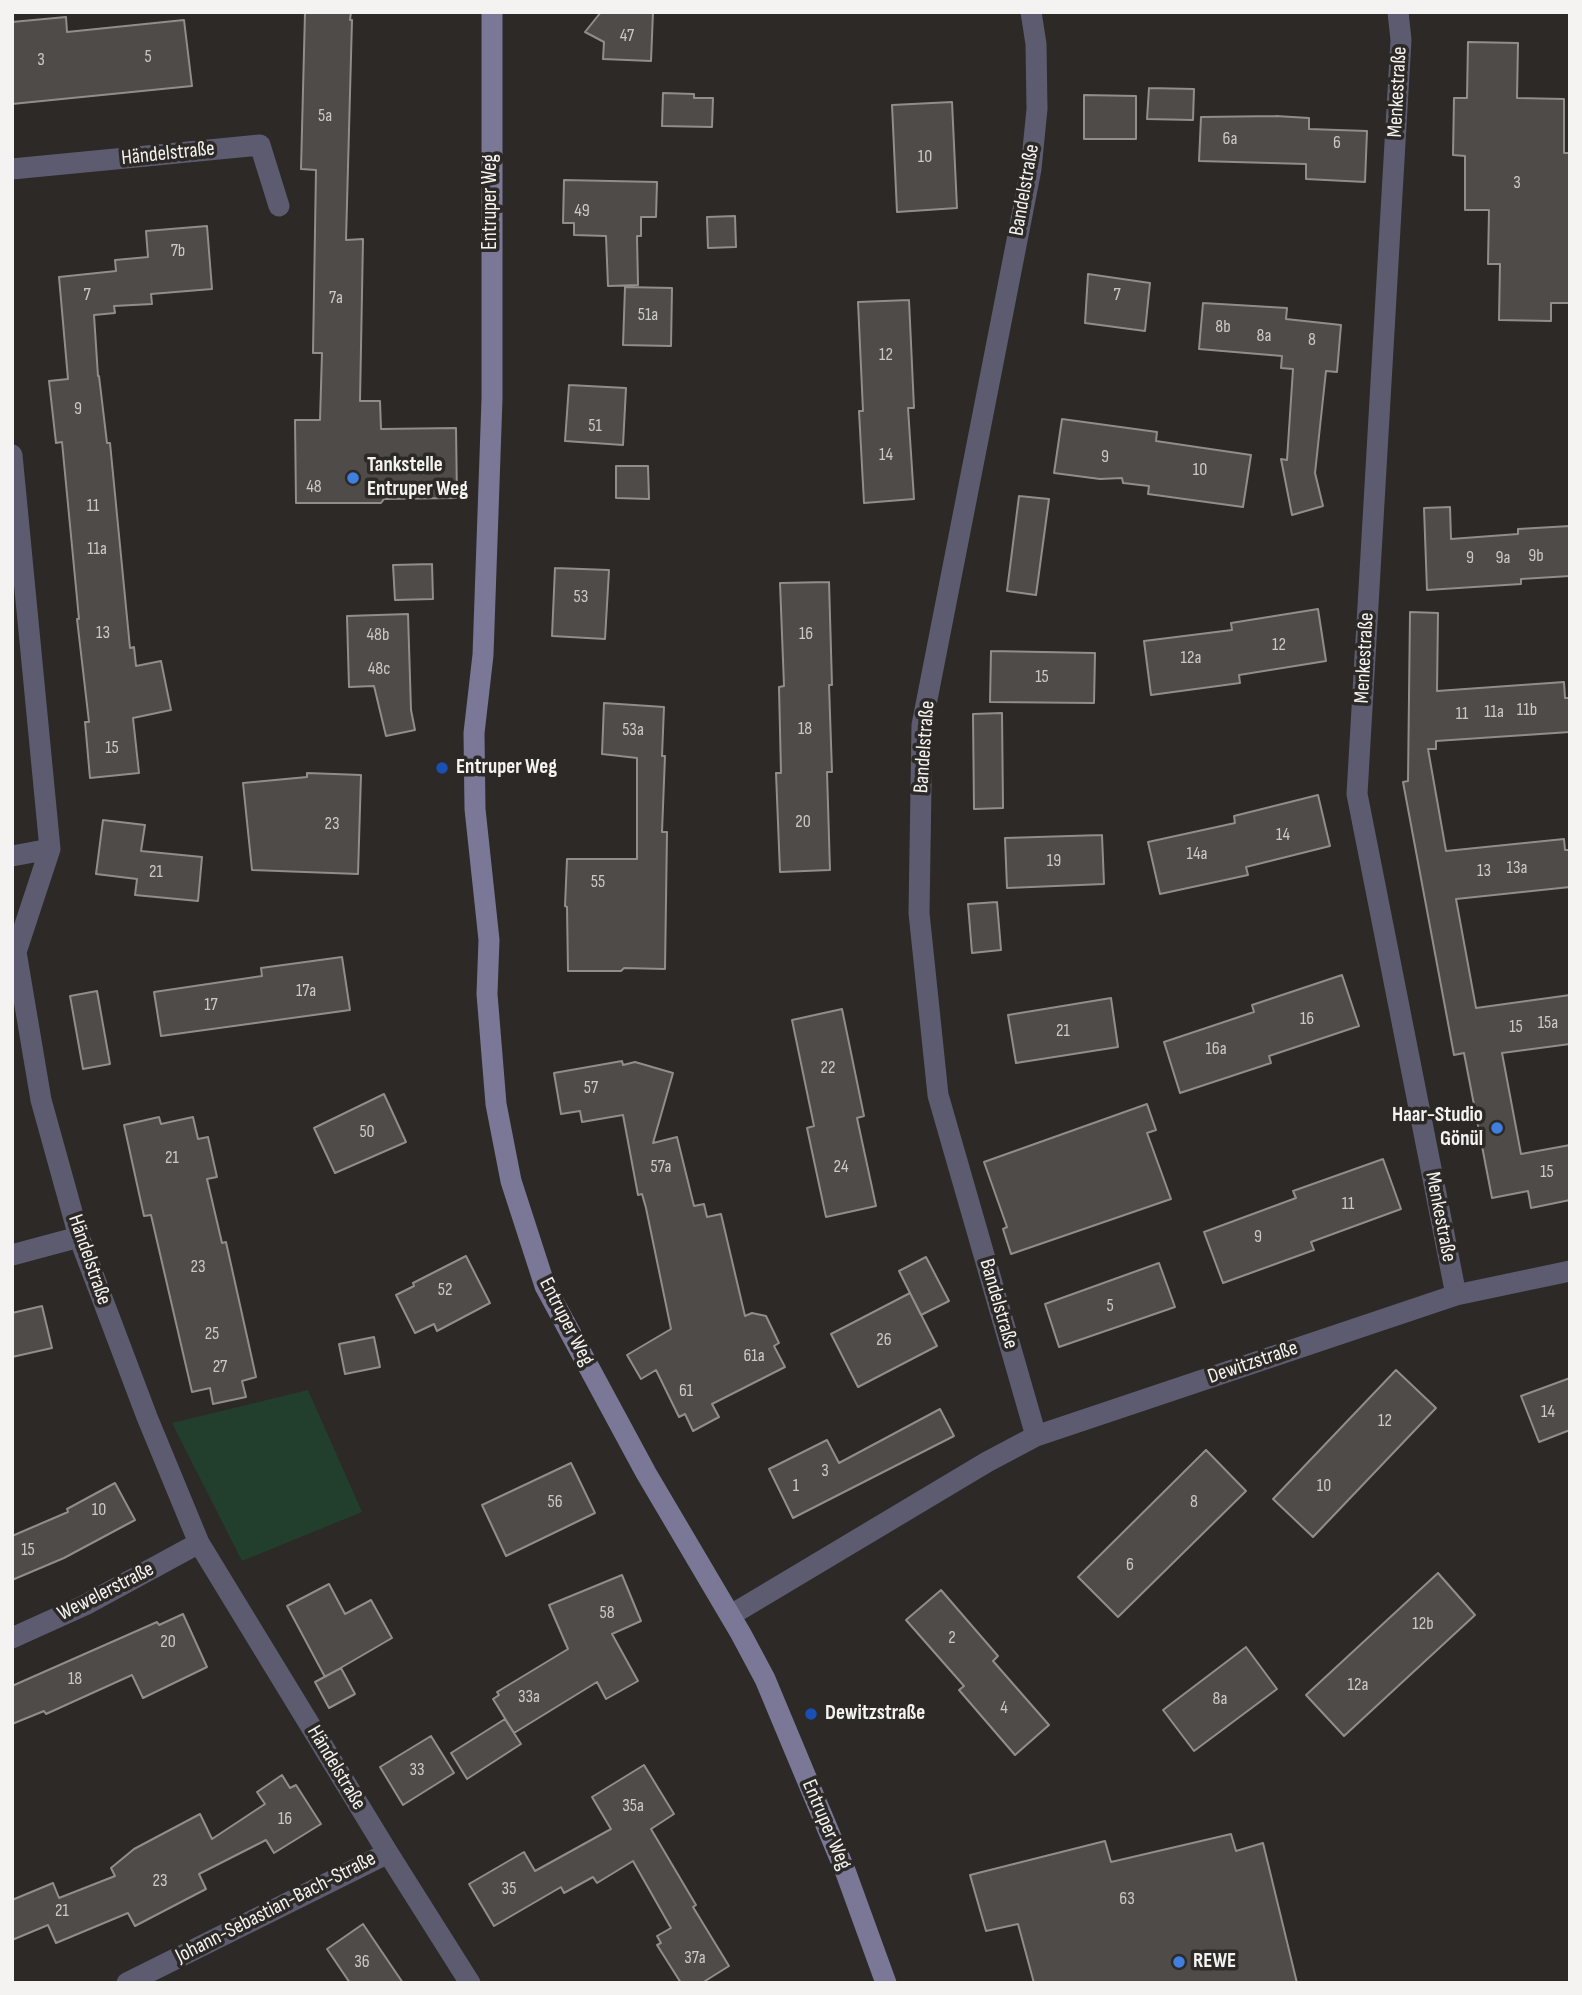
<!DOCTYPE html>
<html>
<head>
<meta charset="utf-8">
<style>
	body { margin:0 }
	#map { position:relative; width:1582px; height:1995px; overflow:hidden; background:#2c2926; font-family:"Sofia Sans Condensed",sans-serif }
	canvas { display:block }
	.frame { position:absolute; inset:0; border:14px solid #f5f3f1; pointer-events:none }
</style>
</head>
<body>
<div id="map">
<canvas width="1582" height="1995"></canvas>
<div class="frame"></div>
</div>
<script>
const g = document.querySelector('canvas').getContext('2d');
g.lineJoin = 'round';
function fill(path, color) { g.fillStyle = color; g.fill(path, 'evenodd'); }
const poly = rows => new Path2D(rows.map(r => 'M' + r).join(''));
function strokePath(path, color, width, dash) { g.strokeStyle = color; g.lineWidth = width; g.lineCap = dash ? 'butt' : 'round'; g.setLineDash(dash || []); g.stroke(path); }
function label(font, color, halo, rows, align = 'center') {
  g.font = font + ' "Sofia Sans Condensed",sans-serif'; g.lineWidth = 7; g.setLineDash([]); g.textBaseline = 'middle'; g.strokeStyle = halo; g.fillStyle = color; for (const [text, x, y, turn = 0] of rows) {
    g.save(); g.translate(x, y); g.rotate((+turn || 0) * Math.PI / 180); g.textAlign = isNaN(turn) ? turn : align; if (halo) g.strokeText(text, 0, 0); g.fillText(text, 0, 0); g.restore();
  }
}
fill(poly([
	[308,1390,362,1512,242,1561,172,1423]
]), '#223f2e');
const building = poly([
	[305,12,351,12,350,20,352,20,346,240,363,239,360,401,380,401,381,429,456,428,457,498,384,499,381,503,296,503,295,420,320,420,322,353,313,353,316,170,301,169,305,12],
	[601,12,653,12,651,61,603,59,604,42,585,32,601,12],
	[66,17,67,32,184,20,192,86,12,104,12,22,66,17],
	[1468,42,1518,43,1517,98,1564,99,1564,153,1570,153,1570,303,1551,303,1551,321,1499,320,1500,264,1488,264,1489,210,1465,210,1465,156,1453,155,1454,98,1467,98,1468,42],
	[1149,88,1194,89,1193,120,1147,119,1149,88],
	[663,93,694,94,694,98,713,98,712,127,662,126,663,93],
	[1084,95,1136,96,1136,139,1084,139,1084,95],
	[952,102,957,208,897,212,892,105,952,102],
	[1276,116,1309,118,1309,129,1367,131,1365,182,1306,179,1306,164,1199,161,1201,117,1276,116],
	[564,180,657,182,656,217,641,217,641,236,637,236,638,285,608,286,606,236,574,235,574,223,563,223,564,180],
	[735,216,736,247,708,248,707,217,735,216],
	[207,226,212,289,151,294,152,304,114,306,115,313,94,315,98,376,99,376,107,443,110,443,130,648,134,647,136,666,161,661,171,710,133,718,139,773,90,778,85,722,89,722,77,619,79,619,62,442,56,443,49,381,68,379,59,277,116,271,115,260,148,257,146,231,207,226],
	[1088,274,1150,283,1145,331,1085,323,1088,274],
	[625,287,672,288,671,346,623,345,625,287],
	[909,300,914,408,908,408,914,499,864,503,859,411,863,411,858,302,909,300],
	[1203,303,1287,308,1286,319,1341,325,1337,372,1326,371,1315,473,1323,506,1292,515,1281,459,1287,460,1293,369,1281,368,1282,356,1199,349,1203,303],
	[569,385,626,388,623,445,565,441,569,385],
	[1062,419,1157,432,1156,441,1251,455,1243,507,1148,494,1149,486,1123,483,1122,478,1100,479,1054,473,1062,419],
	[616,466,648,466,649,499,616,498,616,466],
	[1019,496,1049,499,1036,595,1007,591,1019,496],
	[1450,507,1451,539,1518,534,1518,529,1570,526,1570,576,1521,579,1521,584,1427,590,1424,508,1450,507],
	[432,564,433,599,395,600,393,565,432,564],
	[555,568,609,570,605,639,552,636,555,568],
	[829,582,832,685,829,685,832,772,827,772,830,870,780,872,776,773,781,773,779,687,784,686,780,583,829,582],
	[1318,609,1326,661,1239,675,1240,683,1151,695,1144,641,1232,630,1231,623,1318,609],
	[1410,612,1438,613,1437,691,1564,682,1565,698,1570,698,1570,732,1436,741,1436,749,1428,749,1446,851,1564,839,1565,850,1570,850,1570,887,1456,899,1476,1008,1570,995,1570,1044,1502,1053,1521,1154,1570,1145,1570,1200,1531,1208,1528,1191,1492,1198,1464,1053,1454,1055,1403,782,1408,781,1410,612],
	[408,614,411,710,415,730,386,736,374,686,349,687,347,616,408,614],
	[991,651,1095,653,1094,703,990,702,991,651],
	[604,703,664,707,662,756,665,756,662,832,667,832,665,969,624,968,621,971,568,971,567,907,565,906,567,859,637,859,637,758,602,754,604,703],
	[1002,713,1003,808,974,809,973,714,1002,713],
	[307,773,361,775,358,874,252,870,243,783,307,777,307,773],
	[1318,795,1330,846,1246,867,1248,875,1160,894,1148,842,1235,823,1234,816,1318,795],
	[103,820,145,825,141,851,202,857,198,901,135,895,137,879,96,874,103,820],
	[1102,835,1104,884,1007,888,1005,838,1102,835],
	[997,902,1001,950,972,953,968,904,997,902],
	[342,957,350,1010,161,1036,154,992,262,976,261,968,342,957],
	[1342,975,1359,1026,1269,1056,1271,1063,1180,1093,1164,1042,1254,1012,1252,1005,1342,975],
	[97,991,110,1064,83,1069,70,996,97,991],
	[1111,998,1118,1047,1016,1063,1008,1015,1111,998],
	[842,1009,864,1116,857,1118,876,1206,826,1217,807,1128,814,1126,792,1020,842,1009],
	[622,1061,623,1065,635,1062,673,1073,653,1143,677,1137,694,1206,704,1204,707,1217,721,1214,745,1316,752,1313,766,1316,779,1343,774,1346,785,1367,712,1404,719,1417,693,1431,685,1414,679,1417,656,1370,641,1379,627,1355,671,1329,646,1208,642,1194,638,1195,623,1115,582,1122,580,1111,561,1114,554,1073,622,1061],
	[384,1094,406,1142,335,1173,314,1128,384,1094],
	[1147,1104,1156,1130,1147,1133,1171,1199,1011,1254,1003,1229,1007,1227,984,1162,1147,1104],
	[159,1117,161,1124,193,1117,198,1139,208,1137,217,1177,207,1179,222,1243,226,1242,256,1377,242,1381,246,1397,213,1404,210,1388,192,1392,151,1215,144,1216,124,1125,159,1117],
	[1383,1159,1401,1209,1311,1242,1314,1250,1223,1283,1204,1232,1296,1198,1293,1191,1383,1159],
	[466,1256,490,1303,437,1331,434,1324,415,1333,396,1295,414,1286,413,1283,466,1256],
	[926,1257,949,1301,921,1315,899,1271,926,1257],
	[1159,1263,1175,1307,1059,1347,1045,1304,1159,1263],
	[910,1293,937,1346,858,1387,831,1334,910,1293],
	[42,1306,52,1348,12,1357,12,1313,42,1306],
	[374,1337,380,1367,345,1374,339,1344,374,1337],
	[1396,1370,1436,1408,1313,1537,1273,1499,1396,1370],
	[1570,1378,1570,1430,1539,1442,1521,1396,1570,1378],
	[940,1409,954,1436,793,1518,769,1469,827,1440,839,1463,940,1409],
	[1206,1450,1246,1491,1118,1617,1078,1577,1206,1450],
	[571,1463,595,1513,506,1556,482,1505,571,1463],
	[115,1483,135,1520,64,1558,12,1580,12,1536,68,1512,67,1509,115,1483],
	[1438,1573,1475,1615,1344,1736,1306,1695,1438,1573],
	[622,1575,641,1621,612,1634,638,1681,606,1699,597,1682,514,1733,493,1699,499,1695,497,1692,568,1649,549,1605,622,1575],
	[329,1584,345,1614,371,1600,392,1638,325,1677,287,1606,329,1584],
	[941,1590,998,1656,993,1661,1049,1725,1015,1755,959,1690,964,1686,906,1620,941,1590],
	[183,1614,207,1667,143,1698,132,1675,46,1714,44,1711,12,1724,12,1686,157,1622,159,1625,183,1614],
	[1246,1647,1277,1689,1194,1751,1163,1710,1246,1647],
	[341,1668,355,1694,329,1708,315,1682,341,1668],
	[505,1719,521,1744,467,1779,451,1753,505,1719],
	[431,1736,454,1773,403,1805,380,1767,431,1736],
	[644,1765,674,1814,651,1829,696,1905,693,1907,729,1966,702,1983,681,1983,657,1945,661,1943,657,1936,671,1928,633,1861,597,1883,593,1877,564,1893,561,1887,494,1926,469,1884,524,1852,535,1871,611,1829,592,1797,644,1765],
	[282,1775,290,1788,296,1785,321,1824,274,1853,266,1840,199,1874,206,1889,135,1926,128,1913,56,1943,48,1925,12,1940,12,1900,53,1883,59,1898,115,1876,111,1868,134,1849,200,1814,212,1839,265,1804,257,1792,282,1775],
	[1231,1834,1236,1851,1263,1843,1297,1983,1034,1983,1018,1924,986,1931,970,1875,1105,1841,1111,1862,1231,1834],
	[363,1924,403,1983,350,1983,327,1949,363,1924]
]);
fill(building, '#4e4b48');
strokePath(building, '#918e8a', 2);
strokePath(poly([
	[1031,12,1036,44,1037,109,1031,169,922,725,919,913,938,1095,1036,1436],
	[1398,12,1401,40,1357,794,1456,1295],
	[12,169,260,145,279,206],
	[12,455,50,849,16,952,41,1100,79,1237,147,1417,199,1543,388,1853,470,1983],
	[12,856,50,849],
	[12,1255,79,1237],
	[731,1615,987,1462,1036,1436,1456,1295,1570,1271],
	[12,1638,85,1605,199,1543],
	[127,1983,388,1853]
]), '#5d5b70', 21);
strokePath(poly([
	[492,12,492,399,483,655,474,733,475,809,489,940,487,994,496,1104,511,1181,545,1286,646,1473,741,1634,765,1679,846,1873,886,1983]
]), '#7a7797', 21);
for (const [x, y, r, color] of [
	[353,478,7,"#3f7fe0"],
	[442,768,7,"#1a4fb4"],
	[1497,1128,7,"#3f7fe0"],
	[811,1714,7,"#1a4fb4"],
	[1179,1962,7,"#3f7fe0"]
]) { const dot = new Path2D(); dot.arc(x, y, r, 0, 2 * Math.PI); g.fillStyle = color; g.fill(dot); strokePath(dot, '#2c2926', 2.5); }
label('18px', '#cbc9c7', null, [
	["47",627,36],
	["5",148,57],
	["3",41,60],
	["5a",325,116],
	["6a",1230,139],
	["6",1337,143],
	["10",925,157],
	["3",1517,183],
	["49",582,211],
	["7b",178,251],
	["7",87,295],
	["7",1117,295],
	["7a",336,298],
	["51a",648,315],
	["8b",1223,327],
	["8a",1264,336],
	["8",1312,340],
	["12",886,355],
	["9",78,409],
	["51",595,426],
	["14",886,455],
	["9",1105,457],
	["10",1200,470],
	["48",314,487],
	["11",93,506],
	["11a",97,549],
	["9b",1536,556],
	["9",1470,558],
	["9a",1503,558],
	["53",581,597],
	["13",103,633],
	["16",806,634],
	["48b",378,635],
	["12",1279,645],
	["12a",1191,658],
	["48c",379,669],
	["15",1042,677],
	["11b",1527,710],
	["11a",1494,712],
	["11",1462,714],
	["18",805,729],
	["53a",633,730],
	["15",112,748],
	["20",803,822],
	["23",332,824],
	["14",1283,835],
	["14a",1197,854],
	["19",1054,861],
	["13a",1517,868],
	["13",1484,871],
	["21",156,872],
	["55",598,882],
	["17a",306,991],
	["17",211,1005],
	["16",1307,1019],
	["15a",1548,1023],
	["15",1516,1027],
	["21",1063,1031],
	["16a",1216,1049],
	["22",828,1068],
	["57",591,1088],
	["50",367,1132],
	["21",172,1158],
	["57a",661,1167],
	["24",841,1167],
	["15",1547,1172],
	["11",1348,1204],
	["9",1258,1237],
	["23",198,1267],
	["52",445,1290],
	["5",1110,1306],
	["25",212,1334],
	["26",884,1340],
	["61a",754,1356],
	["27",220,1367],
	["61",686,1391],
	["14",1548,1412],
	["12",1385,1421],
	["3",825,1471],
	["1",796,1486],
	["10",1324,1486],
	["56",555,1502],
	["8",1194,1502],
	["10",99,1510],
	["15",28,1550],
	["6",1130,1565],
	["58",607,1613],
	["12b",1423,1624],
	["2",952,1638],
	["20",168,1642],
	["18",75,1679],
	["12a",1358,1685],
	["33a",529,1697],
	["8a",1220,1699],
	["4",1004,1708],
	["33",417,1770],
	["35a",633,1806],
	["16",285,1819],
	["23",160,1881],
	["35",509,1889],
	["63",1127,1899],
	["21",62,1911],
	["37a",695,1958],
	["36",362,1962]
]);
label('21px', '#f5f3f1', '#2c2926', [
	["Menkestraße",1398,92,-87],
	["Händelstraße",168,154,-6],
	["Bandelstraße",1025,190,-80],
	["Entruper Weg",491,202,-90],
	["Menkestraße",1365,658,-87],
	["Bandelstraße",925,747,-86],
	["Menkestraße",1440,1217,79],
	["Händelstraße",89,1260,71],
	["Bandelstraße",998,1304,74],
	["Entruper Weg",566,1322,63],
	["Dewitzstraße",1253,1363,-19],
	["Wewelerstraße",106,1592,-27],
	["Händelstraße",336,1768,59],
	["Entruper Weg",826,1825,67],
	["Johann-Sebastian-Bach-Straße",276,1908,-27]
]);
label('bold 21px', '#f5f3f1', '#2c2926', [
	["Tankstelle",367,466],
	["Entruper Weg",367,490],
	["Entruper Weg",456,768],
	["Haar-Studio",1483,1116,"right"],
	["Gönül",1483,1140,"right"],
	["Dewitzstraße",825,1714],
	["REWE",1193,1962]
], 'left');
</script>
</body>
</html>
